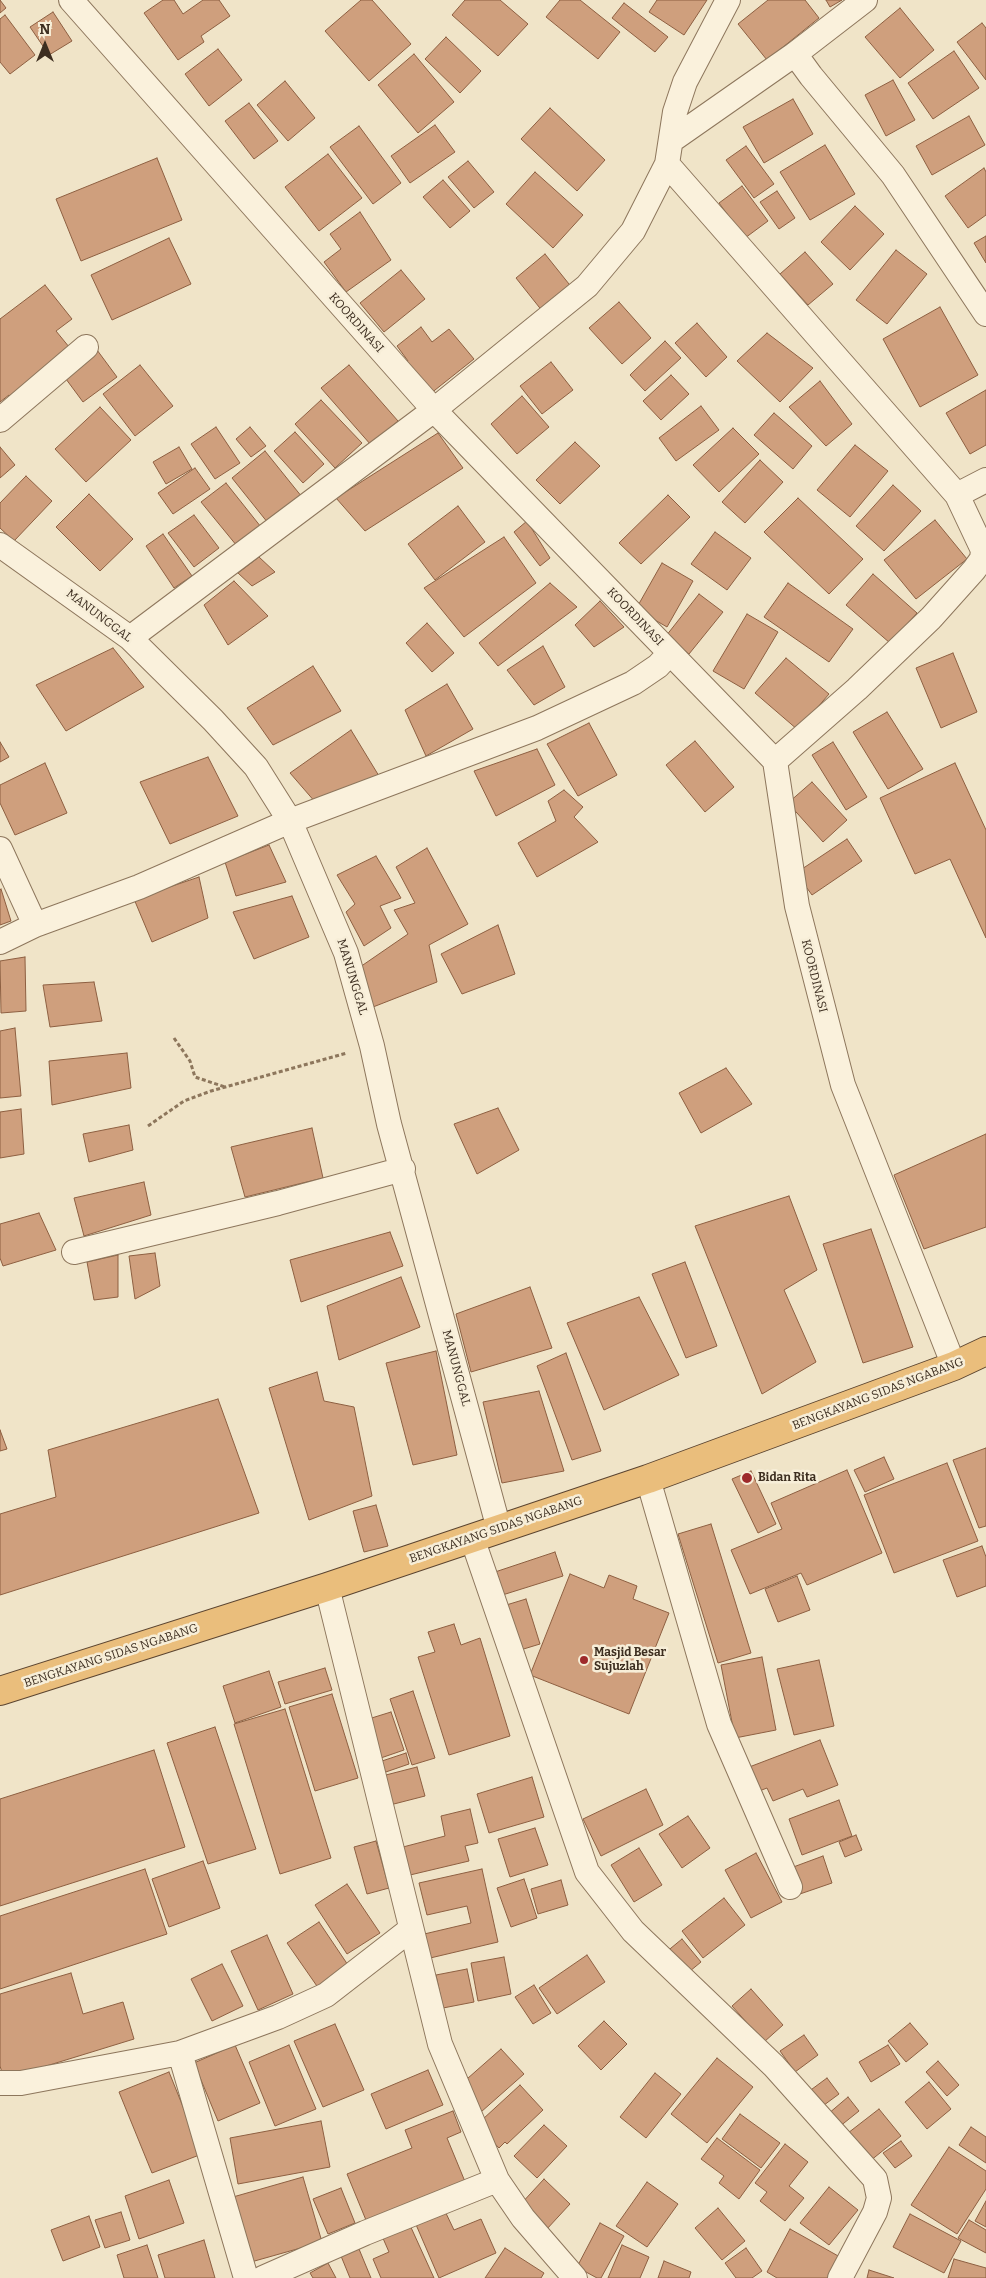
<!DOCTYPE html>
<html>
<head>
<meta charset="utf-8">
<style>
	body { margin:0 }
	#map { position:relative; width:986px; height:2278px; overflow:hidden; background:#f0e4c8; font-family:Bitter,serif }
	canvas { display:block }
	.north { position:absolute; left:20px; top:20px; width:50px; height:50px; -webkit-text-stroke:4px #f7eed8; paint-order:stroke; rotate:0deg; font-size:14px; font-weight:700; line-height:20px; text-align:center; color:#3d2e20 }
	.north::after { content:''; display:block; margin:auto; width:18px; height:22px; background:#3d2e20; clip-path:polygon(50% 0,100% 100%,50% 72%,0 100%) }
</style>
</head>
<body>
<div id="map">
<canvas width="986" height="2278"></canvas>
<div class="north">N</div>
</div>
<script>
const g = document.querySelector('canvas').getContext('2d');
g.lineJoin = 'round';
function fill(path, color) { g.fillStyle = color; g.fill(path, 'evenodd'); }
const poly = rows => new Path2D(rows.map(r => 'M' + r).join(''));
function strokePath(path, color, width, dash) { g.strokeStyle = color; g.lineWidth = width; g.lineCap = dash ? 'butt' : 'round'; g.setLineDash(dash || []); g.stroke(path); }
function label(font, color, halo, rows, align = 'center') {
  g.font = font + ' Bitter,serif'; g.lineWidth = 5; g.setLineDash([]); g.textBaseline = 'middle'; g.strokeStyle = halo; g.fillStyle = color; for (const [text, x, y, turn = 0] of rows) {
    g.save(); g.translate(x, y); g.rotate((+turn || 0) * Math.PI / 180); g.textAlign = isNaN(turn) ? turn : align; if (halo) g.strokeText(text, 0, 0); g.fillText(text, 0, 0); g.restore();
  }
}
const building = poly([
	[0,0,6,8,0,13,0,0],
	[163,0,174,0,183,14,203,0,219,0,230,16,201,36,204,42,178,60,144,13,163,0],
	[361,0,372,0,411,44,369,81,325,31,361,0],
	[465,0,500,0,528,24,498,56,452,15,465,0],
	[560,0,580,0,620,32,598,59,546,17,560,0],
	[657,0,707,0,684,35,649,12,657,0],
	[768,0,805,0,819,18,767,60,738,24,768,0],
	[826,0,842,0,830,7,826,0],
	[624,3,668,37,655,52,612,18,624,3],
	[900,8,934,50,900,78,865,37,900,8],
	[53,12,72,41,49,55,30,27,53,12],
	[5,15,35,55,10,74,0,62,0,19,5,15],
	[982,23,986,28,986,80,957,42,982,23],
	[446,37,481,71,460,93,425,59,446,37],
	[218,49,242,80,209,106,185,74,218,49],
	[954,51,979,88,933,119,908,83,954,51],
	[414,54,454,102,418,133,378,85,414,54],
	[893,80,915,120,886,136,865,95,893,80],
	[285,81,315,118,288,141,257,105,285,81],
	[793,99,813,134,764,163,743,127,793,99],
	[249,103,278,141,254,159,225,121,249,103],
	[550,108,605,160,577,191,521,139,550,108],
	[969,116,985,145,932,175,916,146,969,116],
	[435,125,455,152,410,183,391,156,435,125],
	[359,126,401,183,373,204,330,147,359,126],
	[825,145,855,194,810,220,780,172,825,145],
	[746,146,774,184,754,198,726,160,746,146],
	[328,154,362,198,319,231,285,187,328,154],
	[157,158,182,220,81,261,56,199,157,158],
	[468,161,494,192,474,208,448,177,468,161],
	[984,168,986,172,986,215,968,228,945,196,984,168],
	[535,172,583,215,553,248,506,204,535,172],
	[443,180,470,211,450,228,423,197,443,180],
	[742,186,768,221,745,238,719,203,742,186],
	[777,191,795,218,779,229,760,202,777,191],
	[855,206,884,234,850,270,821,242,855,206],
	[360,212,391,260,346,292,324,262,341,249,330,234,360,212],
	[986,236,986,263,974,243,986,236],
	[169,238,191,284,112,320,91,275,169,238],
	[896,250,927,274,887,324,856,300,896,250],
	[805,252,833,284,808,305,780,274,805,252],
	[545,254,573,289,543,312,516,278,545,254],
	[401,270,425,299,384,332,360,303,401,270],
	[45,285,72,319,56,331,74,353,13,400,9,395,0,402,0,319,45,285],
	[619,302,651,338,622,364,589,328,619,302],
	[940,307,978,375,920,407,883,339,940,307],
	[697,323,727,357,706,377,675,343,697,323],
	[421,327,432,342,449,329,474,359,430,394,406,363,408,361,397,346,421,327],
	[767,333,813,368,780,402,737,361,767,333],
	[665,341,681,358,645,391,630,375,665,341],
	[97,350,117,377,83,402,63,375,97,350],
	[551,362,573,390,542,414,520,386,551,362],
	[140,365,173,406,135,436,103,394,140,365],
	[349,365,398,421,371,445,321,388,349,365],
	[671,375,689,394,661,420,643,401,671,375],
	[820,381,852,424,826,446,789,407,820,381],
	[986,390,986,445,970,454,946,413,986,390],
	[522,396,549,427,517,454,491,424,522,396],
	[321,400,362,443,335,468,295,424,321,400],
	[701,406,719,430,676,461,659,438,701,406],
	[100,407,131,440,86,482,55,449,100,407],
	[774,413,812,446,793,469,754,435,774,413],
	[216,427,240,463,215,479,191,444,216,427],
	[250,427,266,446,251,457,236,439,250,427],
	[733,428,759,454,719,492,693,465,733,428],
	[295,432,324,464,303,483,274,451,295,432],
	[438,433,463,468,365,531,336,498,438,433],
	[575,442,600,466,560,504,536,480,575,442],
	[855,445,888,471,850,517,817,490,855,445],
	[0,447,15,465,0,478,0,447],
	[179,447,192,469,166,484,153,462,179,447],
	[265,451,302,497,268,523,232,478,265,451],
	[760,460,783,482,745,523,722,502,760,460],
	[195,468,210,489,173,514,158,493,195,468],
	[26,476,52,501,14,541,0,528,0,503,26,476],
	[226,483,261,527,237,546,201,502,226,483],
	[893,485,921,511,884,551,856,526,893,485],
	[89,494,133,539,100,571,56,527,89,494],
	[668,495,690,517,641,564,619,543,668,495],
	[798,498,863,559,829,594,764,532,798,498],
	[458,506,485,542,435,580,408,544,458,506],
	[194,515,219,548,194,567,168,533,194,515],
	[935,520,967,559,916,599,884,560,935,520],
	[527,521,550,558,540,566,514,532,527,521],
	[715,532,751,558,727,590,691,564,715,532],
	[163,534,192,576,174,588,146,546,163,534],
	[504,537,536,583,464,637,424,588,504,537],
	[259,557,275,572,252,586,238,573,259,557],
	[662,563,693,581,667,627,636,609,662,563],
	[873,574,917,613,890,643,846,605,873,574],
	[234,581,268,616,228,645,204,605,234,581],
	[550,583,577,607,498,666,479,643,550,583],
	[788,583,853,629,829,662,764,617,788,583],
	[699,594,723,612,689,654,666,636,699,594],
	[600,601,624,627,594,647,575,625,600,601],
	[747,614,778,632,744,689,713,671,747,614],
	[427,623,454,653,432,672,406,643,427,623],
	[543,646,565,687,534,705,507,670,543,646],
	[113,648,144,687,66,731,36,685,113,648],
	[953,653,977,712,941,728,916,668,953,653],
	[786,658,829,694,798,730,755,693,786,658],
	[313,666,341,711,273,745,247,708,313,666],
	[447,684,473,729,426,756,405,710,447,684],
	[887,712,923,769,888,789,853,732,887,712],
	[589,723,617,775,578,796,547,744,589,723],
	[351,730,379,776,316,803,290,773,351,730],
	[695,741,734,787,705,812,666,765,695,741],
	[0,742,9,757,0,762,0,742],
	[833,742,867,797,846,810,812,755,833,742],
	[537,749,555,785,496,816,474,771,537,749],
	[208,757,238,816,170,844,140,782,208,757],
	[45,763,67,813,15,835,0,803,0,785,45,763],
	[955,763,986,830,986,938,950,859,915,874,880,798,955,763],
	[812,782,847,820,823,842,788,803,812,782],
	[564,790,583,807,574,817,598,842,537,877,518,843,556,821,548,801,564,790],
	[847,839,862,861,812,895,796,873,847,839],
	[269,845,286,882,236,896,225,862,269,845],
	[427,848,468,924,429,945,437,982,373,1007,360,967,408,934,394,910,415,903,396,867,427,848],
	[376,856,401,898,380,906,391,928,364,946,346,912,355,904,337,875,376,856],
	[199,877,208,918,152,942,134,899,199,877],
	[1,889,11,921,0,925,0,890,1,889],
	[292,896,309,937,254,959,233,912,292,896],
	[498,925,515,974,462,994,441,954,498,925],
	[25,957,26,1011,1,1013,0,961,25,957],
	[94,982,102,1021,50,1027,43,985,94,982],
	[15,1028,21,1096,0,1098,0,1031,15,1028],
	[127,1053,131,1088,52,1105,49,1061,127,1053],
	[726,1068,752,1104,701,1133,679,1093,726,1068],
	[498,1108,519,1150,477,1174,454,1124,498,1108],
	[21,1109,24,1154,0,1158,0,1112,21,1109],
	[129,1125,133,1150,89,1162,83,1134,129,1125],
	[312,1128,323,1178,245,1197,231,1147,312,1128],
	[986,1134,986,1227,924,1249,894,1175,986,1134],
	[144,1182,151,1215,84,1236,74,1198,144,1182],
	[789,1196,817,1270,784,1290,816,1362,762,1394,695,1226,789,1196],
	[39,1213,56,1250,3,1266,0,1258,0,1224,39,1213],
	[871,1229,913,1347,863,1363,823,1244,871,1229],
	[390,1232,403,1266,301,1302,290,1260,390,1232],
	[155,1253,160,1286,135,1299,129,1256,155,1253],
	[118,1255,118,1297,94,1300,87,1262,118,1255],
	[685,1262,717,1346,686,1358,652,1274,685,1262],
	[401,1277,420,1327,339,1360,327,1306,401,1277],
	[530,1287,552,1348,471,1372,456,1314,530,1287],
	[639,1297,679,1375,604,1410,567,1323,639,1297],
	[436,1351,457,1455,413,1465,386,1363,436,1351],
	[566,1353,601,1451,572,1460,537,1366,566,1353],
	[317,1372,324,1401,354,1407,372,1496,309,1520,269,1388,317,1372],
	[539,1391,564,1471,502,1483,483,1402,539,1391],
	[218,1399,259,1513,0,1595,0,1514,56,1497,48,1450,218,1399],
	[0,1430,7,1449,0,1451,0,1430],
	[986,1448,986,1526,979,1528,953,1460,986,1448],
	[884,1457,894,1479,865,1492,854,1470,884,1457],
	[947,1463,978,1541,894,1573,864,1495,947,1463],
	[847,1470,882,1553,807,1585,801,1573,750,1594,731,1550,782,1529,771,1503,847,1470],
	[751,1471,776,1524,758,1533,732,1479,751,1471],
	[376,1505,388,1546,364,1552,353,1511,376,1505],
	[711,1524,751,1653,718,1663,678,1534,711,1524],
	[982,1546,986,1557,986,1586,957,1597,943,1560,982,1546],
	[555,1552,563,1576,496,1597,489,1574,555,1552],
	[570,1574,604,1588,609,1575,637,1586,633,1599,669,1613,629,1714,530,1675,570,1574],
	[797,1576,810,1610,778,1622,765,1589,797,1576],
	[526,1599,540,1644,517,1651,503,1606,526,1599],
	[454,1624,461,1645,480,1638,510,1736,449,1755,418,1657,435,1652,428,1632,454,1624],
	[762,1657,776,1730,735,1738,721,1665,762,1657],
	[819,1660,834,1726,794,1735,777,1669,819,1660],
	[325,1668,332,1690,285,1704,278,1682,325,1668],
	[269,1671,281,1707,235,1723,223,1686,269,1671],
	[413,1691,435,1758,412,1765,390,1699,413,1691],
	[332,1694,358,1778,315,1791,289,1707,332,1694],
	[285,1709,331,1858,280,1874,234,1724,285,1709],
	[391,1712,404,1750,375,1760,362,1721,391,1712],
	[215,1727,256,1849,208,1864,167,1743,215,1727],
	[820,1740,838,1785,807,1797,803,1789,773,1801,767,1788,754,1793,744,1769,820,1740],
	[154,1750,185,1847,0,1906,0,1799,154,1750],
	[406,1753,409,1764,380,1774,376,1763,406,1753],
	[417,1767,425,1796,390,1805,382,1776,417,1767],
	[532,1777,544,1817,489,1833,477,1794,532,1777],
	[646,1789,663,1825,601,1856,583,1819,646,1789],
	[839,1800,852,1836,802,1855,789,1819,839,1800],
	[470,1809,478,1843,465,1846,469,1861,410,1875,403,1847,445,1836,441,1816,470,1809],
	[688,1816,710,1848,682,1868,659,1834,688,1816],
	[535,1828,548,1865,510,1877,498,1839,535,1828],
	[856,1835,862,1850,845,1857,839,1842,856,1835],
	[376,1841,389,1888,367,1894,354,1847,376,1841],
	[639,1848,662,1885,634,1902,611,1865,639,1848],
	[756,1853,782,1902,751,1918,725,1870,756,1853],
	[823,1856,832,1883,797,1895,788,1869,823,1856],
	[203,1861,220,1908,169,1927,152,1879,203,1861],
	[145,1869,167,1934,0,1989,0,1916,145,1869],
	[482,1869,498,1942,426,1959,420,1935,471,1923,467,1906,427,1915,419,1883,482,1869],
	[524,1879,537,1918,511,1927,497,1888,524,1879],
	[561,1880,568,1905,538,1914,531,1889,561,1880],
	[347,1884,380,1933,347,1954,315,1905,347,1884],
	[724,1898,745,1925,703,1958,682,1931,724,1898],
	[319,1922,350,1968,319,1989,287,1943,319,1922],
	[267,1935,293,1994,258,2010,231,1951,267,1935],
	[682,1939,701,1962,684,1976,665,1953,682,1939],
	[587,1955,605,1982,557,2014,539,1988,587,1955],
	[504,1957,511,1994,478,2001,471,1963,504,1957],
	[222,1964,243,2006,212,2021,191,1979,222,1964],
	[467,1969,474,2002,443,2008,436,1975,467,1969],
	[71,1973,83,2014,123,2002,134,2039,4,2079,0,2066,0,1994,71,1973],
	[534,1985,551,2013,533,2024,515,1997,534,1985],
	[751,1989,783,2025,764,2042,732,2006,751,1989],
	[604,2021,627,2044,601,2070,578,2046,604,2021],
	[910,2023,928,2044,906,2062,888,2041,910,2023],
	[335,2024,364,2090,323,2107,294,2041,335,2024],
	[804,2035,818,2055,795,2072,780,2051,804,2035],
	[235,2045,260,2103,218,2121,194,2063,235,2045],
	[289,2045,316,2109,275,2126,249,2062,289,2045],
	[888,2045,900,2064,871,2082,859,2062,888,2045],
	[501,2049,524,2074,481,2112,459,2086,501,2049],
	[717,2058,753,2087,707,2143,671,2114,717,2058],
	[938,2061,959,2085,947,2096,926,2072,938,2061],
	[428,2070,443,2105,386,2129,371,2094,428,2070],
	[169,2072,202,2154,152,2173,119,2092,169,2072],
	[655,2073,681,2094,646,2138,620,2117,655,2073],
	[827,2078,839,2094,816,2111,804,2095,827,2078],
	[929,2082,951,2109,927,2129,905,2102,929,2082],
	[520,2085,543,2110,507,2144,505,2142,499,2148,480,2128,486,2122,483,2119,520,2085],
	[848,2097,859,2111,839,2127,828,2114,848,2097],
	[879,2109,901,2136,870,2161,848,2133,879,2109],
	[453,2111,461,2132,447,2138,466,2184,368,2225,347,2174,412,2148,405,2130,453,2111],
	[740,2114,780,2143,761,2168,722,2139,740,2114],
	[321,2121,330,2167,238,2184,230,2138,321,2121],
	[544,2125,567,2146,537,2178,514,2156,544,2125],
	[971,2127,986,2137,986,2163,959,2145,971,2127],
	[717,2138,760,2170,739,2199,719,2183,724,2176,701,2159,717,2138],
	[901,2141,912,2156,895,2168,883,2153,901,2141],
	[785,2144,808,2162,789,2186,804,2198,785,2221,760,2201,767,2192,755,2183,785,2144],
	[949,2147,986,2171,986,2189,957,2234,911,2205,949,2147],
	[303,2177,322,2242,251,2262,233,2197,303,2177],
	[544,2179,570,2204,546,2230,519,2206,544,2179],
	[169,2180,184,2223,139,2239,125,2196,169,2180],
	[647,2182,678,2204,647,2247,616,2226,647,2182],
	[829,2187,858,2210,829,2245,800,2223,829,2187],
	[341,2188,355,2223,328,2234,313,2199,341,2188],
	[986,2201,986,2227,975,2221,986,2201],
	[443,2207,454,2230,481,2219,496,2253,439,2278,414,2220,443,2207],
	[718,2208,745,2241,722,2260,695,2228,718,2208],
	[121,2212,130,2240,105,2248,95,2220,121,2212],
	[910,2214,961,2241,944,2273,893,2247,910,2214],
	[89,2216,100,2247,63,2261,51,2230,89,2216],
	[969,2220,986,2230,986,2253,958,2238,969,2220],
	[409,2223,434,2278,381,2278,373,2259,389,2252,382,2236,409,2223],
	[600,2223,624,2236,601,2278,597,2278,577,2267,600,2223],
	[790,2229,840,2257,829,2278,777,2278,767,2272,790,2229],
	[204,2240,215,2278,165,2278,158,2255,204,2240],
	[147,2245,158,2278,124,2278,117,2255,147,2245],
	[622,2245,649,2257,640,2278,608,2278,622,2245],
	[505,2248,544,2273,541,2278,485,2278,505,2248],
	[746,2248,762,2271,752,2278,736,2278,725,2263,746,2248],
	[359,2249,371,2278,350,2278,341,2256,359,2249],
	[954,2259,986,2268,986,2278,948,2278,954,2259],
	[664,2261,691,2272,689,2278,658,2278,664,2261],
	[328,2263,336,2278,313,2278,310,2273,328,2263],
	[869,2270,894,2278,867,2278,869,2270]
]);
fill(building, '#cf9f7d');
strokePath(building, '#8d5f41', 1);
const minor = poly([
	[71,0,434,410,775,761,797,906,843,1085,954,1366],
	[795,54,811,76,893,175,986,314],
	[672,140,795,54,865,0],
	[667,164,957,495,983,550,982,559,974,570,931,618,857,689,775,761],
	[0,420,86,347],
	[957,495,986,480],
	[0,545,130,638,213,720,256,767,290,821,346,953,372,1046,389,1124,499,1529],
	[130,638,434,410,587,286,633,231,667,164,675,112,685,82,728,0],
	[0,849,35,925],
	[0,942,35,925,139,887,290,821,537,728,633,683,658,666,670,653],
	[74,1252,278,1203,403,1169],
	[648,1479,719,1724,790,1887],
	[472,1538,587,1872,633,1931,774,2066,875,2179,879,2198,875,2212,840,2278],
	[327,1587,440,2044,497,2180,523,2218,575,2278],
	[180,2053,246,2278],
	[0,2083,21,2083,180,2053,278,2017,326,1995,411,1929],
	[263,2278,365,2233,497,2180]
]);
const trunk = poly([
	[0,1691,327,1587,648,1479,954,1366,986,1351]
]);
strokePath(minor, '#8d765c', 26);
strokePath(trunk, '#5b4430', 30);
strokePath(poly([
	[174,1038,190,1061,195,1077,225,1087],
	[148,1126,184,1101,211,1091,347,1053]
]), '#8d765c', 3, [4, 2.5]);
strokePath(minor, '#faf1dc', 24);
strokePath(trunk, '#eabe7c', 28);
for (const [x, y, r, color] of [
	[747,1478,6,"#9e2a2b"],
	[584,1660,5,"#9e2a2b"]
]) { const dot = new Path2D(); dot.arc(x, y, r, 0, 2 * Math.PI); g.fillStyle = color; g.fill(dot); strokePath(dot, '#f7eed8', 2); }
label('12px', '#3d2e20', '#f7eed8', [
	["KOORDINASI",356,323,48],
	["MANUNGGAL",99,616,37],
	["KOORDINASI",635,617,46],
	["KOORDINASI",814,976,76],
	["MANUNGGAL",352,977,73],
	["MANUNGGAL",456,1368,75],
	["BENGKAYANG SIDAS NGABANG",878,1394,-21],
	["BENGKAYANG SIDAS NGABANG",496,1530,-19],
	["BENGKAYANG SIDAS NGABANG",111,1656,-18]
]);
label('bold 12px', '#3d2e20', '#f7eed8', [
	["Bidan Rita",758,1478],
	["Masjid Besar",594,1653],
	["Sujuzlah",594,1667]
], 'left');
</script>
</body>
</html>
